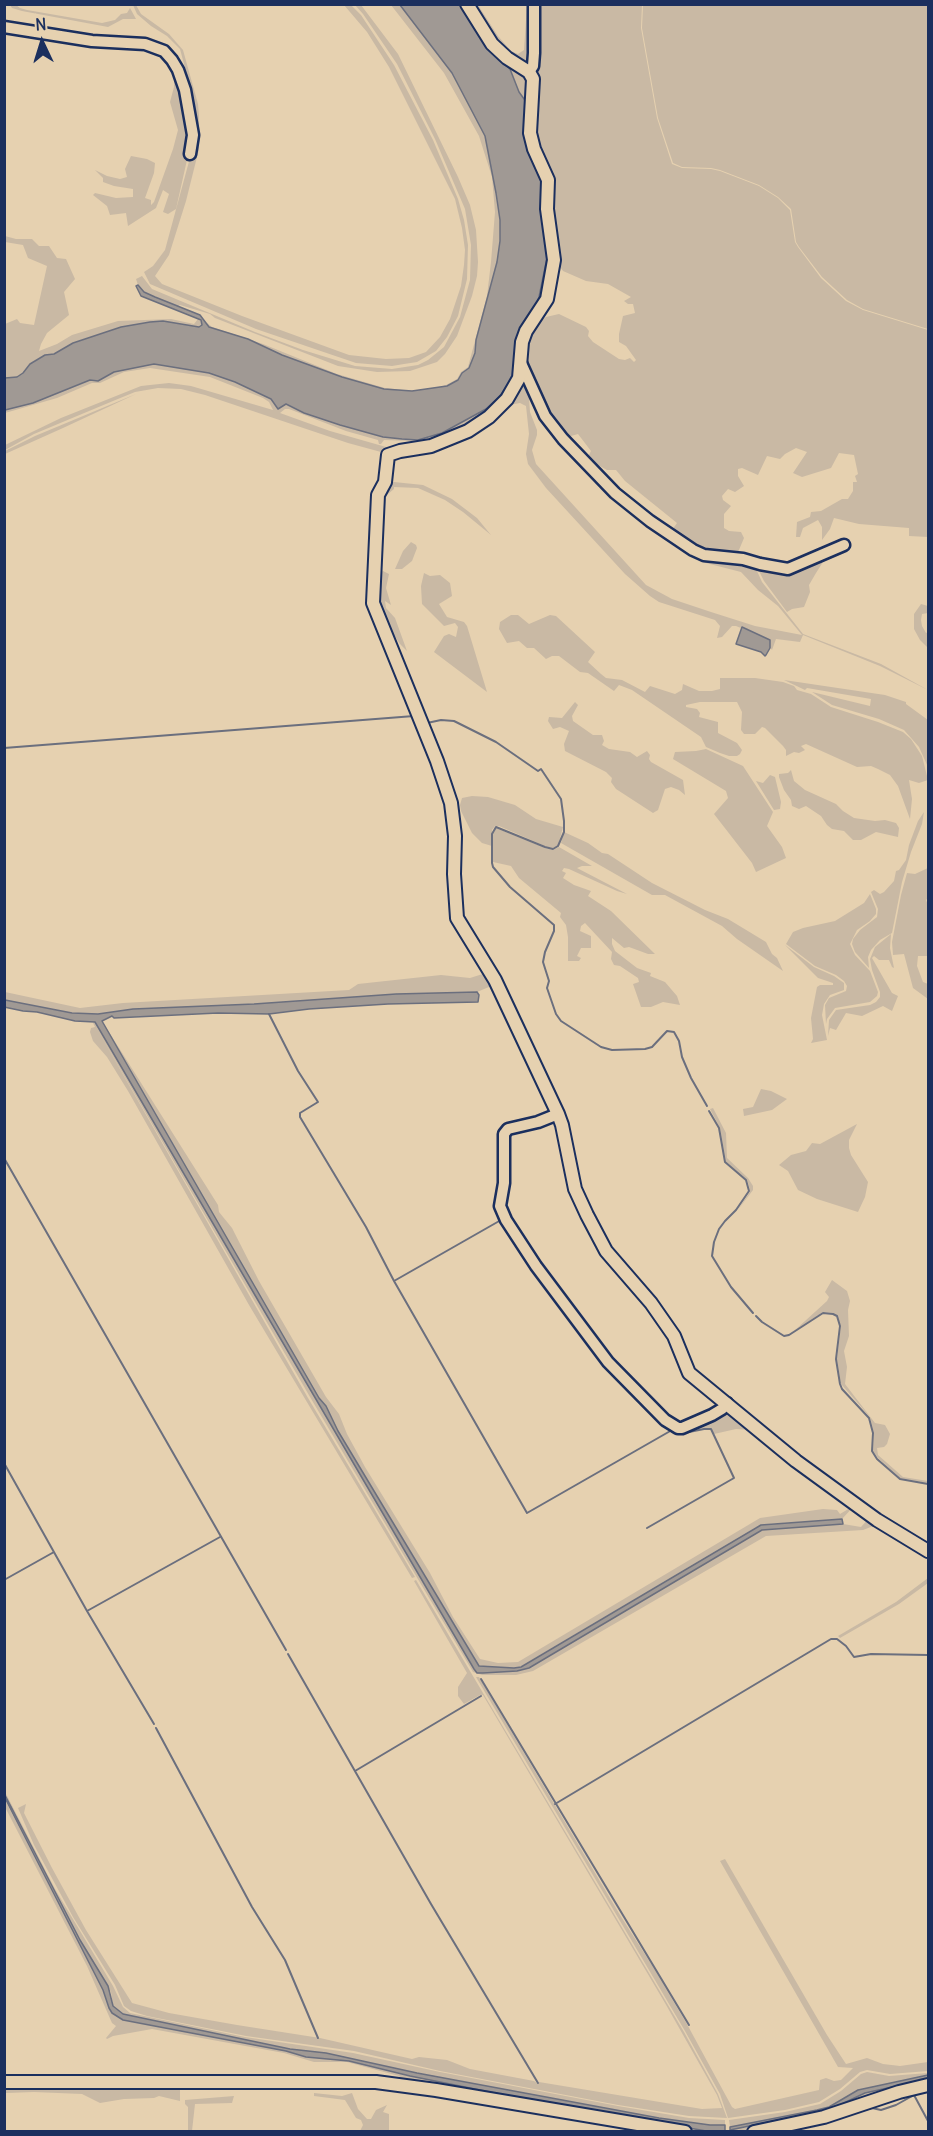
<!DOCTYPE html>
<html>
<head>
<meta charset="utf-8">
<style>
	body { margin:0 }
	#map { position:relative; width:933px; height:2136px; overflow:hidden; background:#e6d1b0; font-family:Delius,sans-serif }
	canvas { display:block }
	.frame { position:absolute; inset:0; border:6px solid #1b2f5e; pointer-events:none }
	.north { position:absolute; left:12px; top:12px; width:60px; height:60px; -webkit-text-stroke:4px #e6d1b0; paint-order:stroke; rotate:356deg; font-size:16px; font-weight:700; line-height:24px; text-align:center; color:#1b2f5e }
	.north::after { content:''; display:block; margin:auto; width:21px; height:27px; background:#1b2f5e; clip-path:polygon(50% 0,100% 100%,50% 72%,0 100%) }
</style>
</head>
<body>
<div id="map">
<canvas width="933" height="2136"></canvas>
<div class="frame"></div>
<div class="north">N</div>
</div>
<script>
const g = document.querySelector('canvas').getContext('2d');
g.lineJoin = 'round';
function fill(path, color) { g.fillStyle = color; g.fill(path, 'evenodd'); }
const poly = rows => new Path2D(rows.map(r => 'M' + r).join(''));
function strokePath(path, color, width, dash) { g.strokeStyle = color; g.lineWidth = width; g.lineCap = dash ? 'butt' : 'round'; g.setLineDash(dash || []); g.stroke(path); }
fill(poly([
	[10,5,16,5,20,8,27,10,102,23,115,20,121,14,127,13,130,8,136,19,123,19,108,27,22,11,12,8],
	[133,5,136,5,141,14,169,34,183,50,198,104,199,116,199,149,186,201,169,255,155,276,162,284,242,316,349,355,386,359,409,358,426,352,440,337,450,319,461,286,464,265,465,250,462,228,455,199,389,67,367,32,344,5,351,5,361,15,394,65,433,140,458,199,464,220,468,245,467,279,458,316,447,337,436,351,417,362,404,364,392,366,356,363,256,329,150,284,144,272,153,266,165,250,194,143,188,79,180,49,167,36,151,26,137,14],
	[355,5,361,5,398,54,458,177,470,205,476,230,478,262,477,276,472,296,457,336,445,354,437,362,410,371,377,372,338,366,215,318,210,314,180,305,177,307,144,292,138,285,136,279,142,276,152,289,255,332,303,350,355,366,392,369,418,365,428,360,444,347,460,317,470,280,471,245,465,209,435,139,397,64,363,14],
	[391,5,400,5,443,59,452,73,485,136,496,193,500,220,500,242,497,262,473,360,469,368,462,373,458,380,447,386,431,390,412,391,384,389,342,377,282,355,248,339,209,327,207,324,206,322,212,327,263,344,337,374,385,388,413,391,431,389,446,385,457,379,461,372,468,367,487,296,491,262,495,212,492,177,479,136,444,73],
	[469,5,478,5,498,36,511,51,518,54,524,50,527,5,533,5,529,70,508,57],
	[535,5,642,5,641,28,657,118,672,164,682,168,711,169,720,171,759,186,778,198,790,210,795,242,798,247,821,278,846,301,863,310,928,330,928,537,909,536,909,528,859,524,834,518,830,529,822,540,822,527,818,520,803,528,800,537,796,537,797,522,810,517,811,512,821,511,842,499,848,499,853,491,853,482,857,482,855,476,858,474,854,455,839,453,831,468,802,477,793,473,807,452,796,448,785,454,780,459,767,456,758,475,742,468,738,469,738,476,744,486,735,492,728,489,722,496,723,500,731,506,724,514,724,528,729,531,741,532,744,538,736,557,704,554,670,533,677,523,625,481,616,470,607,470,598,465,589,455,591,451,578,434,564,438,554,428,523,363,523,342,534,322,541,321,546,317,559,314,586,327,589,331,588,336,593,342,619,359,625,360,630,358,634,362,636,360,626,346,619,342,619,334,623,316,635,313,633,304,628,304,624,301,631,297,608,284,586,281,563,271,555,260,535,149],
	[643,5,928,5,928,329,863,309,847,300,822,277,799,247,796,242,791,209,778,197,759,185,720,170,711,168,682,167,673,163,658,118,642,28],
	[475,18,524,71,531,98,552,260,514,384,491,409,465,427,447,434,411,441,384,440,381,444,379,444,378,440,346,431,289,409,285,409,280,413,330,431,386,447,386,452,381,452,348,443,205,395,181,389,158,388,135,392,113,401,34,434,5,450,5,445,61,418,141,386,150,385,169,383,191,386,273,410,269,402,263,398,210,377,150,368,124,372,100,383,92,383,57,398,5,413,4,410,33,403,90,380,98,381,114,372,144,365,164,365,209,373,235,381,304,413,340,425,383,437,402,439,418,440,486,409,505,390,514,375,517,342,539,297,548,253,527,103,519,92,510,69,501,60],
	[157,49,176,69,191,142,176,209,168,214,163,212,169,194,163,190,156,208,128,226,126,213,110,215,107,206,93,195,95,193,116,198,133,197,133,189,114,186,103,182,103,178,95,170,107,176,120,179,127,177,125,169,131,156,147,159,155,163,154,173,145,198,151,200,151,205,154,202,173,149,178,130,170,102,174,87,174,79,168,62],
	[5,236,16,239,32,239,39,246,49,246,57,258,66,259,75,279,64,292,69,315,47,333,41,344,39,351,57,344,72,335,118,321,171,319,194,324,198,319,202,322,202,325,199,327,163,321,121,327,73,343,54,354,45,355,30,364,23,373,17,377,5,378,4,366,6,365,4,362,5,324,17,319,20,323,34,325,47,266,28,258,23,245,5,242],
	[522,368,552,430,681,545,758,565,757,571,762,582,803,634,881,664,928,690,880,666,803,635,800,642,776,639,772,650,769,646,770,640,736,626,732,626,722,637,717,638,720,626,715,620,659,602,650,596,625,574,546,488,528,464,526,454,529,434,526,406,520,403,509,405],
	[529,398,547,429,607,495,631,515,691,556,706,563,741,572,758,590,778,606,802,635,755,626,711,612,672,599,646,585,536,464,532,450,537,435,537,430,530,412],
	[136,394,63,428,5,454,5,451,35,436],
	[394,482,423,485,452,499,477,518,491,535,463,512,445,500,418,488,394,487,394,489,383,498,384,514,380,573,383,571,389,574,386,588,391,605,385,601,386,608,395,618,407,651,400,644,379,613,375,598,379,563,377,545,380,496,385,483],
	[411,542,416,545,417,548,412,561,402,569,395,569,403,551],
	[841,548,844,553,823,562,816,573,809,585,810,592,804,607,792,609,787,612,764,581,759,571,760,565,780,569],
	[424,573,430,576,440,575,450,583,452,596,439,604,447,617,464,622,467,626,487,692,434,652,444,636,449,634,456,637,458,627,455,623,444,626,422,604,421,586],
	[921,604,928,606,928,613,922,614,921,620,922,626,926,633,928,632,928,648,920,640,914,629,914,614],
	[511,615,518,615,529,624,550,615,556,616,595,652,588,662,601,674,606,678,622,680,645,692,650,686,675,694,682,690,683,684,699,691,712,691,720,689,720,678,755,678,783,682,794,686,797,690,811,694,831,707,878,722,903,732,911,739,922,756,928,780,919,783,909,780,912,799,910,819,898,786,890,775,878,769,871,766,857,767,806,744,801,746,805,750,799,753,794,752,786,756,786,750,783,746,765,728,762,727,755,734,744,734,741,730,742,712,737,702,700,702,686,705,686,707,697,709,700,713,699,717,718,722,718,733,737,743,742,750,740,754,737,756,729,756,720,753,706,747,701,737,632,690,619,685,614,691,588,673,580,672,559,656,552,656,546,659,534,648,527,648,519,641,507,643,499,629,500,622],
	[784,680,885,695,906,702,906,704,928,720,928,767,919,747,904,730,879,719,832,705,812,692,870,706,871,699,807,688,805,690],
	[575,702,578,705,572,716,573,721,593,735,602,735,604,741,602,745,609,749,630,752,637,757,647,751,650,755,649,759,651,762,683,780,685,795,679,790,671,787,665,789,658,810,653,813,616,789,611,782,612,778,606,772,565,751,564,744,569,731,560,727,553,729,548,721,549,717,562,718],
	[706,749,743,766,773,812,767,826,782,847,786,858,756,872,752,863,714,814,728,798,726,791,673,759,675,752,696,751],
	[791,770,794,781,805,790,836,804,843,811,854,818,875,821,885,820,896,823,899,828,898,837,876,832,861,840,853,840,844,831,832,829,827,825,821,816,806,806,799,809,792,806,791,800,784,790,779,777,779,774,788,773],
	[770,775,775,777,781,802,780,809,774,810,756,781,763,783],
	[472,796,488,797,515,805,536,819,563,827,558,846,553,848,545,846,499,826,495,826,492,830,492,846,482,843,472,833,461,811,460,805,462,798],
	[924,812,922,824,911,852,902,882,892,933,880,940,871,950,868,957,869,968,855,952,852,944,853,939,860,930,877,917,878,909,871,892,874,890,880,894,884,892,894,881,896,871,899,870,906,860,909,845,918,821],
	[496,828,545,848,553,850,559,847,592,866,582,866,577,868,627,894,617,891,569,869,564,868,562,871,566,873,563,878,574,885,591,891,588,896,611,911,655,954,648,954,629,947,624,948,612,938,612,944,615,951,637,968,651,973,650,976,665,982,677,996,680,1005,663,1002,651,1007,641,1007,633,984,639,982,638,978,620,966,614,965,611,959,612,952,585,923,581,926,580,931,591,936,591,948,581,948,577,956,581,958,579,961,568,961,568,937,566,925,560,917,561,913,519,878,511,866,493,862,493,834],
	[564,832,588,843,602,853,608,854,652,883,705,910,728,919,766,942,772,954,777,958,783,971,737,939,722,926,665,895,652,895,561,843],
	[928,868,928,898,926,900,928,905,928,956,918,956,917,966,923,982,928,984,928,999,913,988,904,954,893,955,892,942,901,895,907,873,915,874],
	[870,894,876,909,876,914,870,921,857,930,850,944,855,955,870,971,878,992,877,996,870,1002,835,1008,827,1019,826,1024,825,1005,829,998,846,991,847,986,844,981,836,975,815,966,786,944,793,932,803,928,835,921,864,903],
	[891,934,890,948,894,968,892,967,889,960,879,960,874,956,872,958,892,993,898,996,892,1011,883,1006,862,1016,846,1013,836,1030,830,1028,828,1036,829,1020,836,1010,870,1005,876,1002,880,997,880,992,872,970,870,959,875,947],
	[785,945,814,967,834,976,844,983,844,990,830,995,824,1004,822,1015,827,1040,811,1043,813,1039,811,1018,817,987,820,985,833,985,833,983,818,978],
	[489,972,496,984,477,992,396,994,254,1004,133,1009,98,1014,72,1013,5,1000,5,992,80,1008,123,1003,349,990,358,984,441,975,470,978],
	[95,1021,474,1669,483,1673,517,1671,529,1668,762,1530,843,1524,861,1527,871,1516,881,1523,863,1530,766,1536,533,1671,516,1675,482,1675,473,1672,310,1397,97,1029,308,1398,415,1577,412,1578,249,1305,128,1091,107,1057,93,1041,90,1032,91,1028,95,1027,93,1023],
	[102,1021,218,1205,219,1212,232,1228,259,1281,326,1397,339,1414,347,1434,365,1467,430,1573,453,1617,480,1659,498,1663,518,1662,760,1518,823,1509,837,1510,840,1514,855,1505,842,1519,768,1524,756,1527,520,1667,515,1668,479,1666,338,1431,326,1406,319,1398],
	[761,1089,771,1091,787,1099,772,1110,744,1116,743,1109,753,1107],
	[713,1108,726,1133,727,1158,748,1178,753,1186,753,1190,737,1211,750,1192,749,1186,747,1180,726,1162,720,1128,710,1109],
	[857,1124,849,1140,849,1148,851,1155,868,1182,865,1197,858,1212,817,1199,798,1190,788,1171,779,1165,791,1155,806,1151,812,1143,820,1144],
	[832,1280,847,1291,850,1301,848,1310,849,1336,844,1351,847,1367,845,1384,875,1423,885,1425,890,1434,887,1444,884,1447,877,1448,878,1455,903,1477,928,1481,928,1483,900,1478,878,1458,873,1451,874,1433,870,1417,841,1384,837,1359,841,1326,837,1316,833,1313,823,1312,794,1331,827,1301,829,1297,825,1292],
	[728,1405,752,1430,736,1429,714,1434,711,1429,704,1428,680,1433],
	[928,1578,928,1583,899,1604,840,1638,838,1636,896,1602],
	[416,1580,684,2032,718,2094,727,2118,689,2116,618,2105,440,2071,354,2051,246,2036,147,2016,131,2011,124,2006,115,1985,73,1917,34,1845,18,1808,26,1804,24,1813,52,1868,86,1930,132,2003,169,2013,237,2025,320,2038,412,2059,419,2057,447,2060,470,2069,534,2081,538,2084,539,2082,702,2109,722,2108,717,2095,665,2003,483,1695,480,1695,464,1704,458,1696,458,1687,467,1673,414,1581],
	[476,1677,479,1677,620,1915,653,1967,688,2026,732,2107,735,2109,819,2090,820,2080,826,2078,834,2081,841,2080,853,2068,838,2067,720,1861,725,1859,827,2035,846,2064,867,2058,883,2064,900,2066,928,2062,928,2071,890,2074,867,2070,860,2072,840,2089,819,2102,785,2110,728,2118,720,2094,685,2031],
	[4,1790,55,1889,113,1986,123,2007,130,2013,245,2037,353,2053,440,2072,618,2106,689,2118,725,2120,725,2125,710,2125,659,2118,503,2089,417,2073,326,2053,290,2049,123,2014,113,2006,111,1992,80,1940,5,1793],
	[4,1798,103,1990,109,2008,112,2013,123,2020,286,2051,306,2057,349,2061,410,2076,520,2098,712,2131,696,2131,424,2085,5,2079,5,2075,356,2075,394,2079,401,2078,399,2076,347,2062,314,2062,284,2053,152,2029,113,2036,107,2039,106,2038,116,2026,112,2023,87,1966,5,1807],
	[867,2072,889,2076,928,2073,928,2075,858,2090,829,2107,817,2110,730,2127,729,2120,785,2112,820,2104,841,2091,861,2074],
	[928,2079,928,2084,823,2116,745,2131,730,2132,736,2128,746,2127,821,2112,873,2090],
	[5,2085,180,2086,180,2101,159,2096,154,2098,124,2099,100,2103,82,2094,34,2092,6,2093,5,2099],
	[314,2093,342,2096,352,2093,358,2109,367,2119,371,2119,376,2110,387,2105,383,2112,389,2114,389,2131,360,2131,363,2125,361,2120,356,2118,345,2100,314,2096],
	[234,2096,232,2103,195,2104,192,2131,188,2131,188,2107,185,2104,185,2100]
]), '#c9b9a4');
const water = poly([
	[400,5,464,5,501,60,510,69,519,92,527,103,542,173,548,253,539,297,514,375,500,396,486,409,442,433,418,440,402,439,383,437,340,425,304,413,286,404,278,409,271,399,235,382,209,373,154,364,114,372,98,381,90,380,33,403,5,410,5,378,17,377,23,373,30,364,45,355,54,354,73,343,121,327,150,322,163,321,199,327,202,325,201,320,141,296,136,286,138,285,144,292,155,297,200,315,209,327,248,339,282,355,342,377,384,389,412,391,447,386,458,380,462,373,469,368,475,353,476,340,497,262,500,241,500,220,496,193,485,136,452,73,400,5],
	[742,627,770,640,770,648,766,655,765,656,761,652,736,644,742,627],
	[477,992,479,995,478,1002,388,1004,309,1009,269,1014,218,1013,114,1018,112,1016,102,1021,319,1398,326,1406,338,1431,479,1666,514,1668,521,1667,761,1525,842,1519,843,1524,762,1530,529,1668,517,1671,483,1673,477,1673,474,1669,95,1022,75,1021,37,1012,23,1011,4,1007,5,1000,72,1013,98,1014,133,1009,254,1004,396,994,477,992],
	[4,1793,80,1940,108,1986,113,2006,123,2014,290,2049,326,2053,417,2073,503,2089,659,2118,710,2125,725,2125,725,2131,706,2131,520,2098,410,2076,349,2061,306,2057,286,2051,123,2020,112,2013,109,2008,103,1990,5,1798,4,1793],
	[928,2075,928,2079,865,2093,831,2109,730,2130,730,2127,817,2110,829,2107,858,2090,928,2075]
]);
fill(water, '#a09994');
strokePath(water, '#6b6f7e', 1.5);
strokePath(poly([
	[427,723,441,720,454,721,496,742,538,771,541,769,561,799,564,821,564,832,558,846,553,849,545,847,496,827,492,834,492,863,493,867,510,887,554,925,554,931,545,952,543,962,549,981,547,988,556,1014,561,1021,601,1047,612,1050,645,1049,652,1047,667,1031,674,1032,679,1041,682,1057,691,1078,707,1106],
	[4,748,414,716],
	[269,1014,298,1071,318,1102,300,1113,300,1117,366,1227,394,1281,527,1513,672,1430],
	[709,1111,719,1128,725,1162,746,1180,749,1191,736,1210,725,1221,719,1229,714,1242,712,1256,731,1287,753,1313],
	[4,1158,286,1650],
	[394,1281,501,1220],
	[756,1316,762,1322,784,1336,789,1335,823,1313,833,1314,837,1316,840,1326,836,1359,840,1384,842,1389,869,1418,873,1433,872,1451,877,1459,900,1479,928,1484],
	[4,1463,87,1611,154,1724],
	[647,1528,734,1478,711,1429,704,1429,679,1434],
	[4,1580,54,1552],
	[87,1611,220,1537],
	[288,1654,431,1904,538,2083],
	[481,1679,689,2025],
	[156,1728,252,1907,285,1960,318,2038],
	[355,1771,481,1696],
	[555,1804,831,1639,837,1639,846,1646,854,1657,871,1654,928,1655],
	[857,2112,872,2108,881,2110,896,2105,914,2095,928,2121]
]), '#6b6f7e', 2);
const minor = poly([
	[4,27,92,41,145,44,164,51,172,60,178,70,185,90,193,135,190,154],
	[529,72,533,66,534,53,534,4],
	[521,363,545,416,563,439,615,493,650,521,693,550,704,555,743,559,760,564,788,569,844,545],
	[558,1114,538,1122,508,1129,504,1134,504,1183,500,1206,506,1220,536,1266,608,1362,665,1420,678,1428,682,1428,712,1415,722,1409,727,1403]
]);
const tertiary = poly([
	[467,4,492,44,507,58,529,72,533,79,530,133,534,149,548,180,547,209,554,260,547,299,526,331,522,342,519,378,507,399,489,417,468,431,431,446,400,451,388,455,385,482,378,495,373,603,437,761,451,803,455,836,454,874,457,918,495,980,558,1114,562,1125,575,1189,587,1215,606,1251,651,1303,674,1336,689,1373,796,1461,877,1520,928,1551],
	[4,2082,376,2082,436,2090,685,2132],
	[754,2132,824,2117,899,2092,928,2085]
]);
strokePath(minor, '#1b2f5e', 15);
strokePath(tertiary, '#1b2f5e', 16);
strokePath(minor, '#e6d1b0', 10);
strokePath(tertiary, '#e6d1b0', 12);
</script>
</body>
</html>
